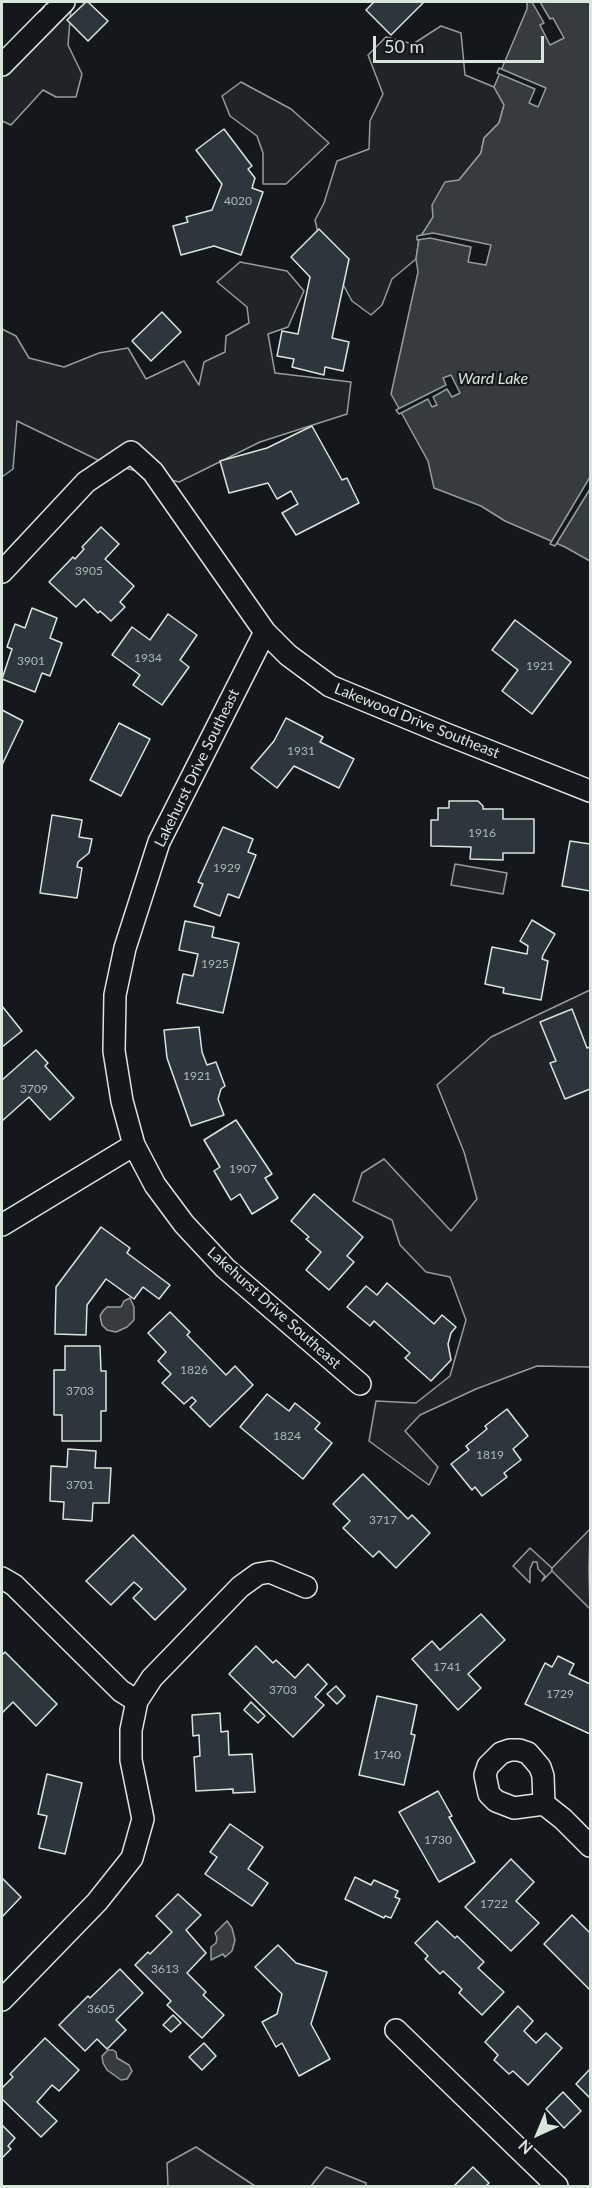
<!DOCTYPE html>
<html>
<head>
<meta charset="utf-8">
<style>
	body { margin:0 }
	#map { position:relative; width:592px; height:2188px; overflow:hidden; background:#14181c; font-family:Lato,sans-serif }
	canvas { display:block }
	.frame { position:absolute; inset:0; border:3px solid #d8e6dc; pointer-events:none }
	.north { position:absolute; left:508px; top:2104px; width:60px; height:60px; -webkit-text-stroke:4px #14181c; paint-order:stroke; rotate:224deg; font-size:16px; font-weight:700; line-height:24px; text-align:center; color:#d8e6dc }
	.north::after { content:''; display:block; margin:auto; width:21px; height:27px; background:#d8e6dc; clip-path:polygon(50% 0,100% 100%,50% 72%,0 100%) }
	.scale { position:absolute; left:373px; top:36px; width:171px; height:27px; box-sizing:border-box; border:3px solid #d8e6dc; border-top:0; padding-left:8px; font-size:18px; line-height:21px; white-space:nowrap; color:#d8e6dc; -webkit-text-stroke:4px #14181c; paint-order:stroke }
</style>
</head>
<body>
<div id="map">
<canvas width="592" height="2188"></canvas>
<div class="frame"></div>
<div class="north">N</div>
<div class="scale">50 m</div>
</div>
<script>
const g = document.querySelector('canvas').getContext('2d');
g.lineJoin = 'round';
function fill(path, color) { g.fillStyle = color; g.fill(path, 'evenodd'); }
const poly = rows => new Path2D(rows.map(r => 'M' + r).join(''));
function strokePath(path, color, width, dash) { g.strokeStyle = color; g.lineWidth = width; g.lineCap = dash ? 'butt' : 'round'; g.setLineDash(dash || []); g.stroke(path); }
function label(font, color, halo, rows, align = 'center') {
  g.font = font + ' Lato,sans-serif'; g.lineWidth = 4.5; g.setLineDash([]); g.textBaseline = 'middle'; g.strokeStyle = halo; g.fillStyle = color; for (const [text, x, y, turn = 0] of rows) {
    g.save(); g.translate(x, y); g.rotate((+turn || 0) * Math.PI / 180); g.textAlign = isNaN(turn) ? turn : align; if (halo) g.strokeText(text, 0, 0); g.fillText(text, 0, 0); g.restore();
  }
}
const green = poly([
	[71,8,68,45,82,74,76,97,56,97,43,90,11,125,2,121,2,52,71,8],
	[441,26,461,33,465,75,494,87,504,105,499,123,484,138,481,153,459,180,419,239,416,259,392,279,382,305,371,315,352,301,320,242,315,220,324,203,337,161,369,149,370,121,383,94,368,55,386,37,413,44,441,26],
	[241,82,291,109,329,143,286,184,263,184,263,153,257,136,230,116,222,96,241,82],
	[240,262,287,271,304,291,288,327,268,334,275,373,351,382,347,414,260,442,179,482,102,462,17,421,13,469,2,477,2,329,16,336,29,358,64,367,99,353,128,348,146,379,184,361,199,385,204,362,225,352,226,336,249,323,247,307,217,282,240,262],
	[455,864,507,873,503,894,451,885,455,864],
	[590,990,590,1367,537,1366,476,1389,420,1415,405,1431,438,1467,429,1485,369,1441,376,1401,416,1403,450,1376,466,1320,450,1277,426,1272,400,1245,392,1220,353,1201,362,1173,384,1159,451,1231,477,1199,464,1152,437,1085,491,1037,590,990],
	[530,1548,552,1568,552,1571,542,1581,545,1576,538,1569,537,1562,533,1562,530,1569,530,1583,513,1566,530,1548],
	[196,2147,255,2186,168,2186,167,2163,196,2147],
	[326,2167,366,2183,366,2186,311,2186,326,2167]
]);
fill(green, '#202428');
strokePath(green, '#939e99', 1.5);
const parking = poly([
	[590,1529,589,1569,590,1609,552,1571,552,1568,590,1529]
]);
fill(parking, '#24282b');
strokePath(parking, '#939e99', 1.5);
const water = poly([
	[527,2,590,2,590,561,565,547,505,521,481,506,434,488,428,461,391,394,418,272,416,259,419,239,433,217,432,205,445,182,459,180,481,153,484,138,499,123,504,105,494,87,527,9,527,2],
	[130,1298,134,1307,134,1320,127,1327,116,1332,107,1330,102,1325,100,1316,103,1311,107,1307,121,1307,124,1301,130,1298],
	[227,1921,232,1928,235,1940,232,1951,225,1957,223,1954,211,1960,211,1947,216,1943,217,1938,215,1933,227,1921],
	[108,2050,113,2050,116,2052,117,2058,129,2065,132,2071,127,2079,121,2080,107,2070,103,2063,102,2056,108,2050]
]);
fill(water, '#363b3e');
strokePath(water, '#939e99', 1.5);
const pier = poly([
	[532,2,540,2,550,19,553,18,564,38,550,45,540,25,544,23,532,2],
	[499,68,546,88,538,107,529,103,535,89,497,73,499,68],
	[433,233,491,245,486,265,468,262,471,247,430,238,417,240,417,236,433,233],
	[451,375,460,393,452,397,447,389,433,397,437,405,432,407,428,399,399,414,396,410,446,385,443,378,451,375],
	[590,477,590,489,555,546,550,544,590,477]
]);
fill(pier, '#14181c');
strokePath(pier, '#939e99', 1.5);
const building = poly([
	[86,2,88,2,108,21,88,41,67,20,86,2],
	[374,2,424,2,391,35,366,10,374,2],
	[224,129,252,166,248,169,255,178,252,188,263,192,241,255,214,246,181,255,173,226,188,222,186,217,212,210,222,184,196,150,224,129],
	[319,229,349,259,332,338,349,342,343,371,325,367,324,375,292,367,294,359,277,356,282,331,298,334,310,277,291,257,319,229],
	[162,312,181,332,151,361,132,341,162,312],
	[312,426,342,480,347,478,359,503,296,535,282,513,298,504,291,491,277,499,268,483,229,493,220,461,267,448,312,426],
	[101,527,119,544,105,559,134,586,120,602,125,607,111,621,100,611,98,613,84,599,76,607,49,582,73,557,75,559,84,549,82,547,101,527],
	[32,608,57,618,50,638,62,643,50,676,42,673,35,692,2,679,12,649,7,647,15,624,25,628,32,608],
	[168,614,197,635,180,660,189,667,162,705,133,685,140,675,112,655,132,627,150,640,168,614],
	[515,620,571,662,532,714,502,691,518,670,492,650,515,620],
	[2,710,23,721,2,765,2,710],
	[286,718,323,737,320,742,354,759,339,788,294,766,277,788,251,768,274,741,286,718],
	[119,723,150,739,121,796,90,780,119,723],
	[449,801,478,801,483,806,483,809,503,809,503,819,534,819,534,853,503,853,503,860,470,859,471,847,431,846,431,820,438,820,438,808,449,808,449,801],
	[52,815,82,820,79,837,92,839,89,853,78,862,77,867,82,868,77,898,40,893,52,815],
	[223,827,253,839,248,852,256,855,239,898,228,894,220,916,194,906,203,884,198,882,223,827],
	[570,841,590,844,590,891,562,886,570,841],
	[532,920,555,934,543,955,542,959,548,961,541,1000,503,993,504,988,485,984,492,947,527,954,528,946,520,941,532,920],
	[185,921,214,927,212,937,239,943,223,1013,177,1003,183,974,193,976,198,954,179,950,185,921],
	[2,1006,22,1031,2,1047,2,1006],
	[572,1009,587,1048,590,1047,590,1089,565,1099,550,1063,556,1061,540,1022,572,1009],
	[199,1027,202,1052,207,1065,216,1062,225,1086,221,1089,218,1099,224,1115,191,1126,167,1058,164,1030,199,1027],
	[36,1050,48,1063,45,1066,74,1098,50,1120,29,1097,2,1121,2,1080,36,1050],
	[236,1120,272,1174,265,1178,278,1198,252,1214,240,1194,231,1200,214,1171,220,1167,204,1140,236,1120],
	[314,1194,363,1237,347,1256,354,1262,329,1290,306,1270,321,1252,306,1239,309,1237,291,1221,314,1194],
	[101,1227,130,1248,127,1253,170,1285,159,1299,143,1287,134,1299,106,1279,87,1305,86,1335,55,1334,56,1287,101,1227],
	[387,1283,434,1324,442,1315,456,1327,451,1333,448,1344,451,1360,431,1381,405,1358,410,1353,374,1321,370,1326,347,1307,366,1286,377,1295,387,1283],
	[170,1312,190,1332,187,1335,226,1375,235,1366,253,1385,210,1427,190,1407,196,1401,192,1397,184,1404,162,1383,171,1374,158,1361,166,1352,148,1333,170,1312],
	[65,1346,100,1346,101,1371,106,1371,106,1411,101,1411,101,1441,62,1441,62,1415,54,1415,54,1370,65,1370,65,1346],
	[267,1394,289,1411,295,1403,320,1423,315,1429,332,1443,303,1479,240,1427,267,1394],
	[507,1409,528,1436,513,1449,521,1460,504,1473,507,1477,482,1496,475,1487,472,1490,451,1464,469,1450,466,1446,487,1429,485,1426,507,1409],
	[68,1449,96,1451,95,1468,111,1468,109,1503,93,1503,92,1521,63,1519,64,1502,50,1501,51,1466,67,1467,68,1449],
	[363,1474,408,1519,412,1515,430,1533,396,1568,379,1551,373,1557,343,1528,350,1521,333,1504,363,1474],
	[133,1535,186,1589,155,1620,133,1598,142,1589,134,1582,111,1605,86,1581,133,1535],
	[481,1614,505,1640,468,1674,481,1688,458,1710,412,1659,432,1641,440,1650,481,1614],
	[256,1646,273,1663,276,1660,295,1678,308,1664,327,1684,315,1697,324,1705,293,1737,229,1674,256,1646],
	[5,1652,57,1704,36,1726,13,1702,2,1713,2,1655,5,1652],
	[558,1656,574,1664,569,1674,590,1684,590,1734,525,1704,545,1663,552,1667,558,1656],
	[336,1686,345,1696,337,1704,327,1694,336,1686],
	[377,1696,417,1705,411,1734,415,1735,404,1785,359,1775,377,1696],
	[251,1702,265,1716,258,1723,244,1710,251,1702],
	[220,1713,221,1732,228,1731,229,1755,252,1754,255,1792,233,1793,233,1789,196,1791,194,1757,200,1756,199,1735,193,1736,192,1715,220,1713],
	[47,1774,82,1783,65,1854,39,1848,47,1816,38,1814,47,1774],
	[438,1791,452,1816,449,1817,475,1862,439,1882,399,1812,438,1791],
	[230,1824,263,1847,248,1869,268,1883,252,1906,205,1874,217,1857,210,1852,230,1824],
	[511,1859,534,1882,516,1901,539,1923,511,1951,465,1907,511,1859],
	[355,1877,371,1885,374,1880,398,1891,395,1897,400,1899,391,1918,385,1916,384,1918,345,1899,355,1877],
	[2,1878,21,1897,2,1917,2,1878],
	[178,1894,201,1915,186,1930,206,1953,187,1973,206,1992,203,1995,224,2015,202,2038,167,2005,171,2001,135,1965,148,1952,150,1954,172,1932,156,1916,178,1894],
	[572,1915,590,1933,590,1990,544,1944,572,1915],
	[437,1921,455,1938,457,1936,484,1962,478,1968,504,1992,482,2015,459,1993,462,1989,443,1971,440,1974,425,1959,428,1956,415,1943,437,1921],
	[278,1945,296,1963,327,1972,311,2024,330,2059,299,2076,282,2043,276,2047,262,2022,277,2014,282,1994,255,1967,278,1945],
	[120,1969,143,1993,116,2020,126,2030,107,2049,97,2039,85,2051,59,2025,88,1996,90,1998,120,1969],
	[518,2006,533,2021,524,2031,536,2043,546,2033,562,2048,528,2085,513,2071,509,2074,494,2060,498,2055,485,2042,518,2006],
	[173,2015,181,2023,171,2032,163,2025,173,2015],
	[45,2038,79,2070,59,2091,52,2085,37,2102,57,2121,41,2137,2,2099,2,2088,13,2077,10,2074,45,2038],
	[204,2043,216,2056,202,2070,189,2057,204,2043],
	[590,2069,590,2098,576,2084,590,2069],
	[563,2092,581,2111,564,2128,546,2109,563,2092],
	[2,2125,15,2138,8,2146,11,2149,2,2158,2,2125],
	[473,2167,489,2183,486,2186,454,2186,473,2167]
]);
fill(building, '#2c363c');
strokePath(building, '#d8e6dc', 1.5);
const street = poly([
	[2,65,64,2],
	[2,572,86,482,131,452,153,472,265,632,288,655,330,686,446,734,590,791],
	[265,632,159,842,125,948,115,995,114,1051,122,1101,134,1145,155,1185,184,1224,225,1268,360,1384],
	[2,1225,134,1145],
	[2,1578,14,1585,121,1691,137,1701],
	[510,1750,519,1750,528,1753,540,1767,543,1776,544,1804,514,1808,496,1801,489,1794,485,1775,488,1766,501,1753,510,1750],
	[544,1804,563,1819,590,1846],
	[2,2000,97,1902,132,1858,143,1819,131,1760,131,1730,137,1701,152,1678,240,1587,258,1574,270,1572,306,1587],
	[396,2030,557,2186]
]);
strokePath(street, '#d8e6dc', 24);
strokePath(street, '#14181c', 21);
strokePath(poly([
	[39,12,49,2]
]), '#d8e6dc', 1.5, [8, 3]);
label('12px', '#adbab4', null, [
	["4020",238,201],
	["3905",89,571],
	["1934",148,658],
	["3901",31,661],
	["1921",540,666],
	["1931",301,751],
	["1916",482,833],
	["1929",227,868],
	["1925",215,964],
	["1921",197,1076],
	["3709",34,1089],
	["1907",243,1169],
	["1826",194,1370],
	["3703",80,1391],
	["1824",287,1436],
	["1819",490,1455],
	["3701",80,1485],
	["3717",383,1520],
	["1741",447,1667],
	["3703",283,1690],
	["1729",560,1694],
	["1740",387,1755],
	["1730",438,1840],
	["1722",494,1904],
	["3613",165,1969],
	["3605",101,2009]
]);
label('15px', '#d8e6dc', '#14181c', [
	["Lakewood Drive Southeast",417,721,22],
	["Lakehurst Drive Southeast",197,768,-64],
	["Lakehurst Drive Southeast",274,1308,42]
]);
label('italic 16px', '#d8e6dc', '#14181c', [
	["Ward Lake",493,379]
]);
</script>
</body>
</html>
